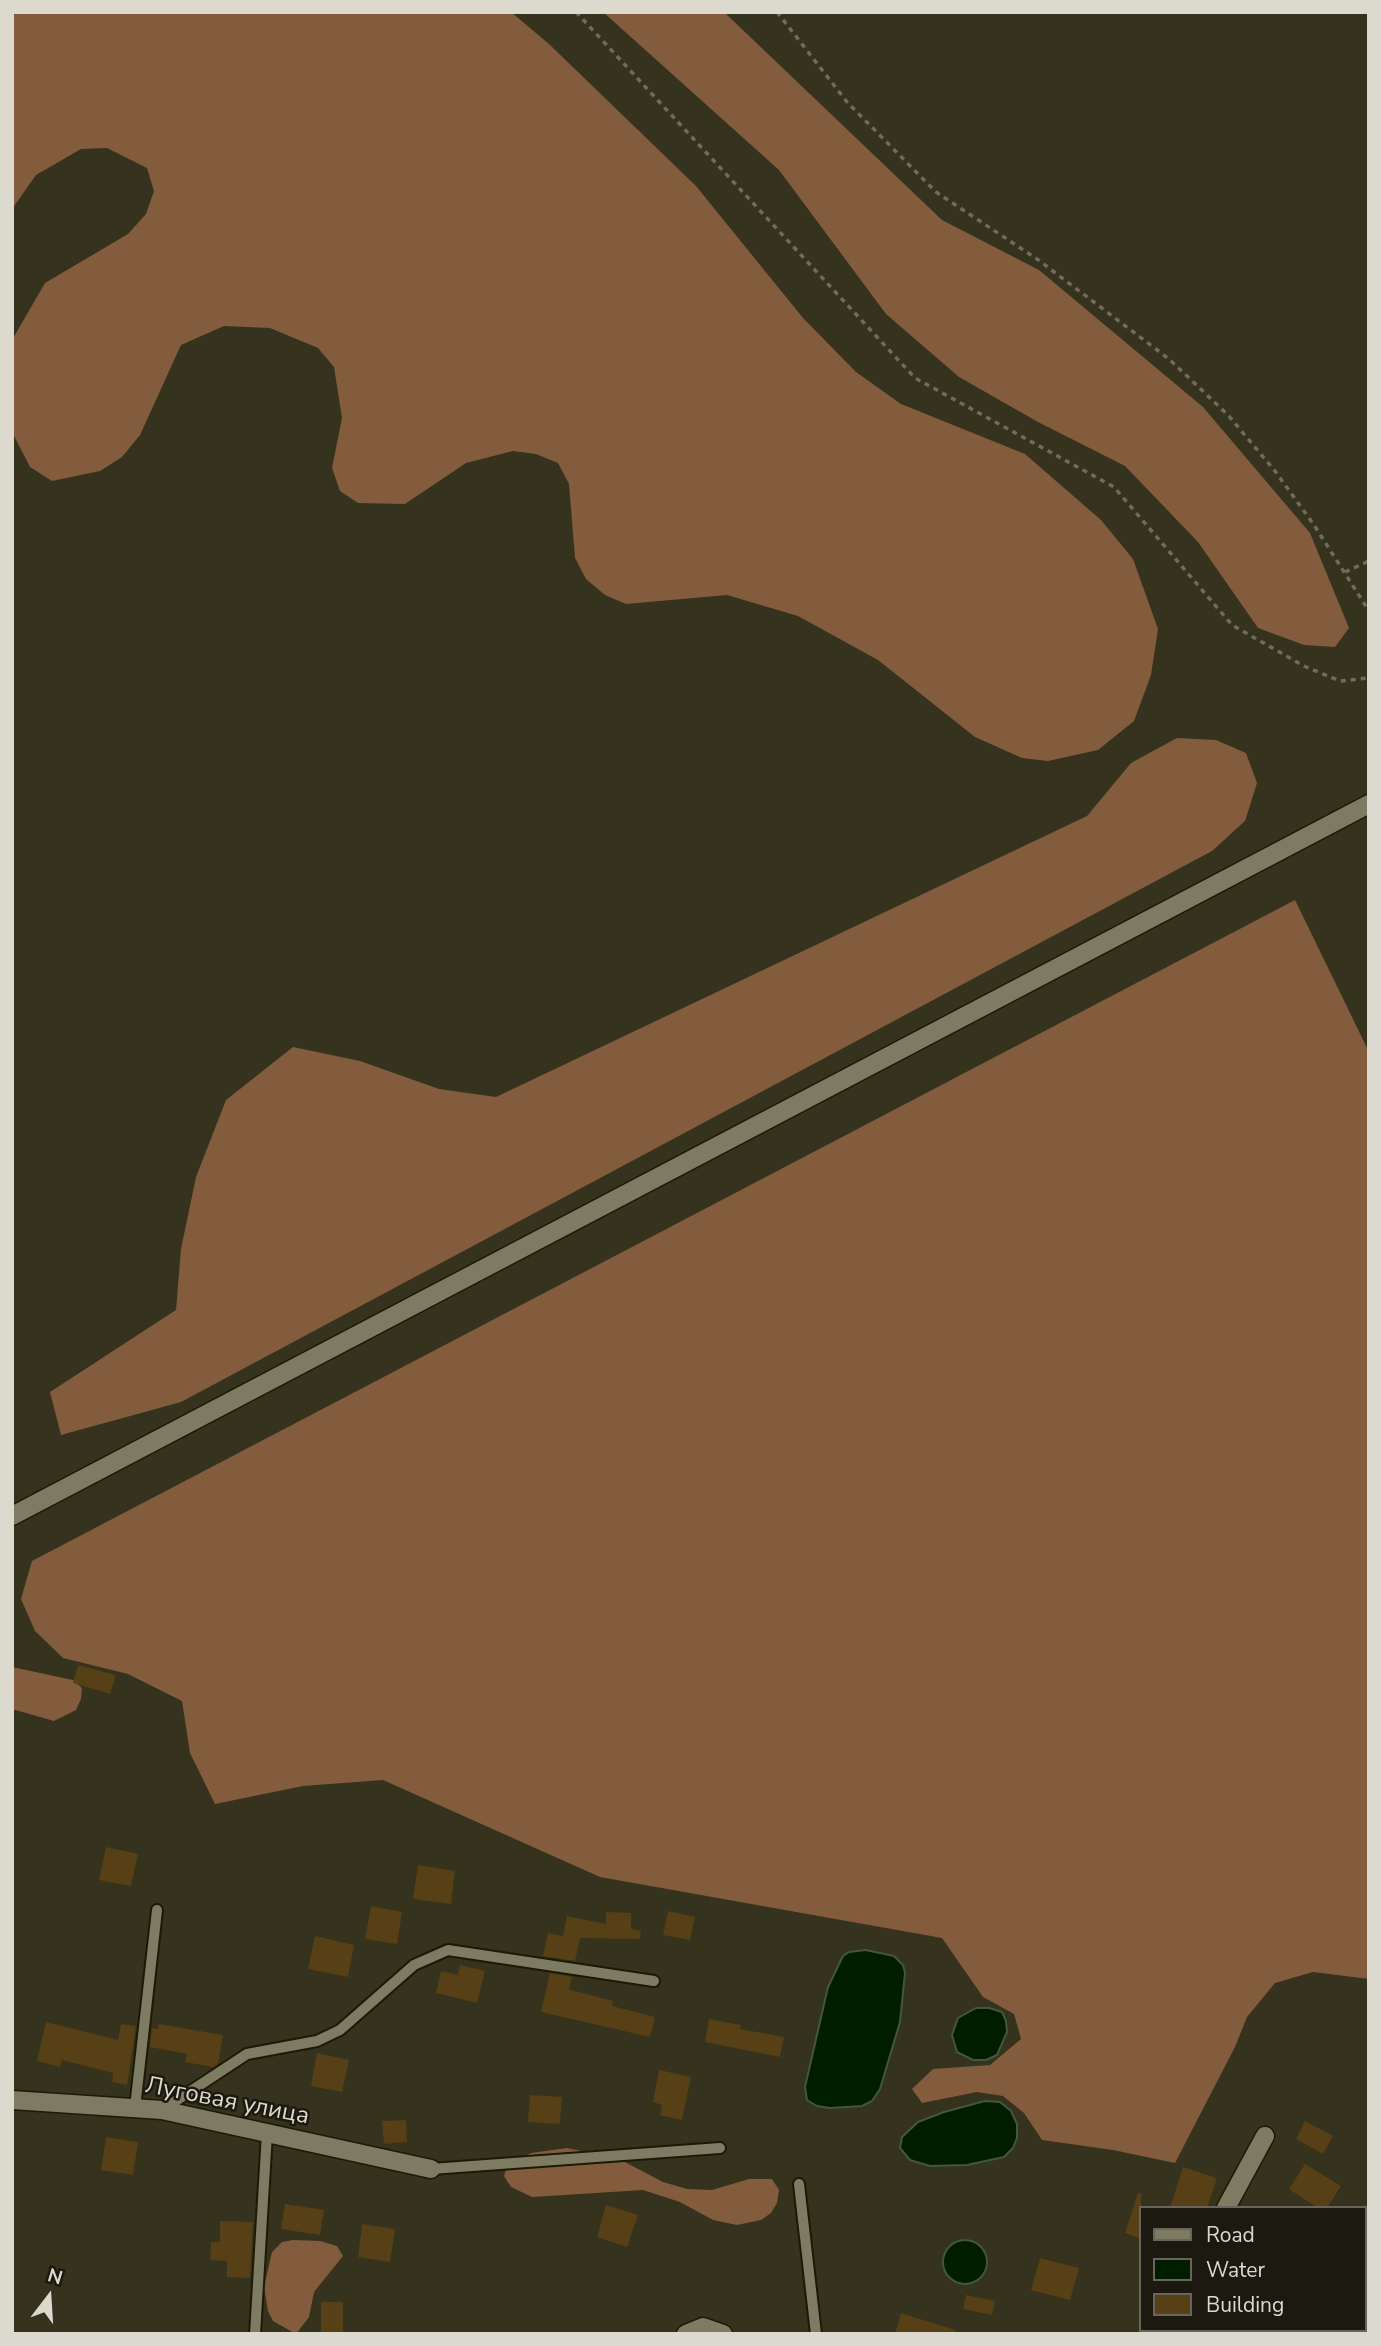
<!DOCTYPE html>
<html>
<head>
<meta charset="utf-8">
<style>
	body { margin:0 }
	#map { position:relative; width:1381px; height:2346px; overflow:hidden; background:#35321d; font-family:"Nunito Sans",sans-serif }
	canvas { display:block }
	.frame { position:absolute; inset:0; border:14px solid #dcdace; pointer-events:none }
	.legend { position:absolute; left:1139px; top:2206px; width:228px; height:126px; box-sizing:border-box; background:#1b1910; border:2px solid #68665c; margin:0; padding:9px 12px; list-style:none; font-size:21px; color:#dcdace }
	.legend li { display:flex; align-items:center; gap:14px; height:35px }
	.legend b { width:35px; border:2px solid #68665c }
	.north { position:absolute; left:14px; top:2262px; width:70px; height:70px; -webkit-text-stroke:5px #1b1910; paint-order:stroke; rotate:17deg; font-size:19px; font-weight:700; line-height:28px; text-align:center; color:#dcdace }
	.north::after { content:''; display:block; margin:auto; width:24px; height:32px; background:#dcdace; clip-path:polygon(50% 0,100% 100%,50% 72%,0 100%) }
</style>
</head>
<body>
<div id="map">
<canvas width="1381" height="2346"></canvas>
<div class="frame"></div>
<ul class="legend">
<li><b style="height:9px;background:#7e7b63"></b>Road</li>
<li><b style="height:19px;background:#011d00"></b>Water</li>
<li><b style="height:19px;background:#574015"></b>Building</li>
</ul>
<div class="north">N</div>
</div>
<script>
const g = document.querySelector('canvas').getContext('2d');
g.lineJoin = 'round';
function fill(path, color) { g.fillStyle = color; g.fill(path, 'evenodd'); }
const poly = rows => new Path2D(rows.map(r => 'M' + r).join(''));
function strokePath(path, color, width, dash) { g.strokeStyle = color; g.lineWidth = width; g.lineCap = dash ? 'butt' : 'round'; g.setLineDash(dash || []); g.stroke(path); }
function label(font, color, halo, rows, align = 'center') {
  g.font = font + ' "Nunito Sans",sans-serif'; g.lineWidth = 5; g.setLineDash([]); g.textBaseline = 'middle'; g.strokeStyle = halo; g.fillStyle = color; for (const [text, x, y, turn = 0] of rows) {
    g.save(); g.translate(x, y); g.rotate((+turn || 0) * Math.PI / 180); g.textAlign = isNaN(turn) ? turn : align; if (halo) g.strokeText(text, 0, 0); g.fillText(text, 0, 0); g.restore();
  }
}
fill(poly([
	[12,12,511,12,549,44,696,186,803,318,856,372,901,404,1025,454,1101,520,1133,559,1158,629,1151,675,1134,721,1098,750,1048,761,1022,758,975,737,878,660,798,616,727,595,626,604,605,595,586,579,575,558,569,484,558,463,536,454,513,451,466,463,405,504,358,503,340,491,332,468,342,418,334,367,318,348,270,328,224,326,181,345,140,435,122,457,100,471,52,481,30,467,12,432,12,340,45,283,128,234,146,214,154,191,147,168,107,148,81,149,36,175,12,209],
	[603,12,724,12,942,220,1039,270,1203,407,1310,533,1349,628,1335,647,1304,645,1258,628,1198,542,1125,466,1038,422,959,377,886,314,779,170],
	[1177,738,1216,740,1246,753,1257,783,1245,821,1212,851,181,1402,61,1435,50,1392,176,1310,181,1249,196,1177,226,1100,293,1047,360,1061,439,1089,496,1097,1087,816,1131,763],
	[1295,900,1369,1052,1369,1979,1313,1972,1275,1983,1247,2017,1235,2047,1175,2163,1113,2150,1042,2140,1024,2113,1003,2096,977,2092,922,2103,912,2089,933,2069,990,2065,1021,2039,1014,2014,983,1997,942,1938,600,1877,383,1780,303,1786,215,1804,190,1753,182,1701,128,1674,63,1658,35,1631,21,1599,32,1561],
	[12,1667,73,1680,82,1688,81,1699,76,1710,54,1721,12,1709],
	[567,2148,619,2159,663,2182,687,2189,712,2190,749,2179,772,2179,779,2190,777,2203,771,2213,761,2220,737,2225,713,2220,680,2202,643,2190,532,2197,511,2187,504,2176,508,2164,531,2153],
	[293,2240,320,2241,337,2246,343,2256,314,2292,309,2317,296,2334,273,2321,268,2311,264,2287,272,2252,282,2242]
]), '#835c3e');
const water = poly([
	[866,1950,894,1956,903,1965,905,1973,900,2022,880,2089,872,2101,862,2106,830,2108,817,2106,807,2100,805,2087,828,1987,843,1956,849,1952,866,1950],
	[976,2008,989,2008,1002,2012,1006,2021,1007,2032,997,2055,986,2060,973,2060,957,2052,952,2035,958,2018,976,2008],
	[985,2101,1000,2102,1011,2111,1017,2124,1017,2138,1013,2148,1004,2157,967,2165,930,2166,910,2160,900,2148,902,2137,918,2122,944,2112,985,2101],
	'943 2262a22 22 0 1 1 44 0a22 22 0 1 1-44 0Z'
]);
fill(water, '#011d00');
strokePath(water, '#43563e', 2);
fill(poly([
	[78,1665,116,1675,110,1694,73,1683],
	[106,1847,138,1854,131,1886,99,1880],
	[418,1865,455,1871,451,1904,413,1899],
	[371,1906,402,1912,397,1944,365,1939],
	[668,1911,695,1917,690,1940,663,1935],
	[606,1912,631,1913,631,1929,641,1931,640,1939,580,1938,575,1961,543,1956,548,1933,563,1936,567,1916,606,1924],
	[315,1936,354,1945,348,1977,308,1969],
	[460,1965,485,1971,477,2003,436,1993,441,1971,458,1975],
	[550,1973,572,1977,569,1989,571,1990,613,2001,612,2006,655,2017,650,2037,541,2012],
	[709,2019,741,2025,740,2029,784,2037,780,2057,705,2042],
	[46,2022,118,2040,121,2024,136,2026,127,2085,112,2082,113,2073,62,2060,60,2067,37,2061],
	[159,2024,223,2035,218,2064,213,2067,185,2062,187,2054,150,2047,152,2028,158,2029],
	[317,2053,349,2060,342,2092,311,2086],
	[659,2070,691,2077,682,2120,660,2115,662,2105,653,2102],
	[530,2095,562,2097,560,2124,528,2122],
	[406,2120,407,2142,384,2144,382,2121],
	[1305,2121,1333,2136,1323,2154,1296,2139],
	[106,2137,138,2142,133,2175,101,2170],
	[1305,2164,1341,2186,1327,2208,1318,2208,1289,2189],
	[1183,2167,1217,2178,1207,2208,1170,2208],
	[1138,2193,1141,2193,1141,2239,1125,2233],
	[285,2204,324,2210,320,2235,281,2229],
	[606,2205,638,2215,627,2247,597,2237],
	[220,2221,253,2222,250,2278,227,2277,227,2261,210,2260,211,2242,220,2242],
	[362,2224,395,2229,390,2262,358,2257],
	[1040,2258,1079,2268,1070,2300,1031,2290],
	[966,2295,995,2301,992,2315,963,2309],
	[321,2302,343,2302,343,2334,321,2333],
	[901,2313,955,2330,955,2334,895,2334]
]), '#574015');
const service = poly([
	[135,2108,157,1910],
	[162,2110,247,2054,317,2041,340,2030,414,1965,448,1950,654,1981],
	[431,2169,720,2148],
	[799,2184,816,2334],
	[255,2334,267,2133]
]);
const minor = poly([
	[12,2100,162,2110,431,2169],
	[1226,2208,1265,2136],
	[1268,2330,1274,2334],
	[686,2334,703,2327,723,2334],
	[1158,2334,1160,2330]
]);
const tertiary = poly([
	[12,1516,1369,804]
]);
strokePath(service, '#1d1905', 14);
strokePath(minor, '#1d1905', 21);
strokePath(tertiary, '#1d1905', 21);
strokePath(poly([
	[576,12,915,378,1114,487,1232,625,1304,666,1340,681,1369,678],
	[777,12,847,102,936,192,1037,259,1169,359,1228,415,1275,471,1314,525,1369,611],
	[1345,572,1369,561]
]), '#6f6c5a', 3.5, [5, 5]);
strokePath(service, '#7e7b63', 10);
strokePath(minor, '#7e7b63', 18);
strokePath(tertiary, '#7e7b63', 18);
label('24px', '#dcdace', '#1b1910', [
	["Луговая улица",227,2102,11]
]);
</script>
</body>
</html>
